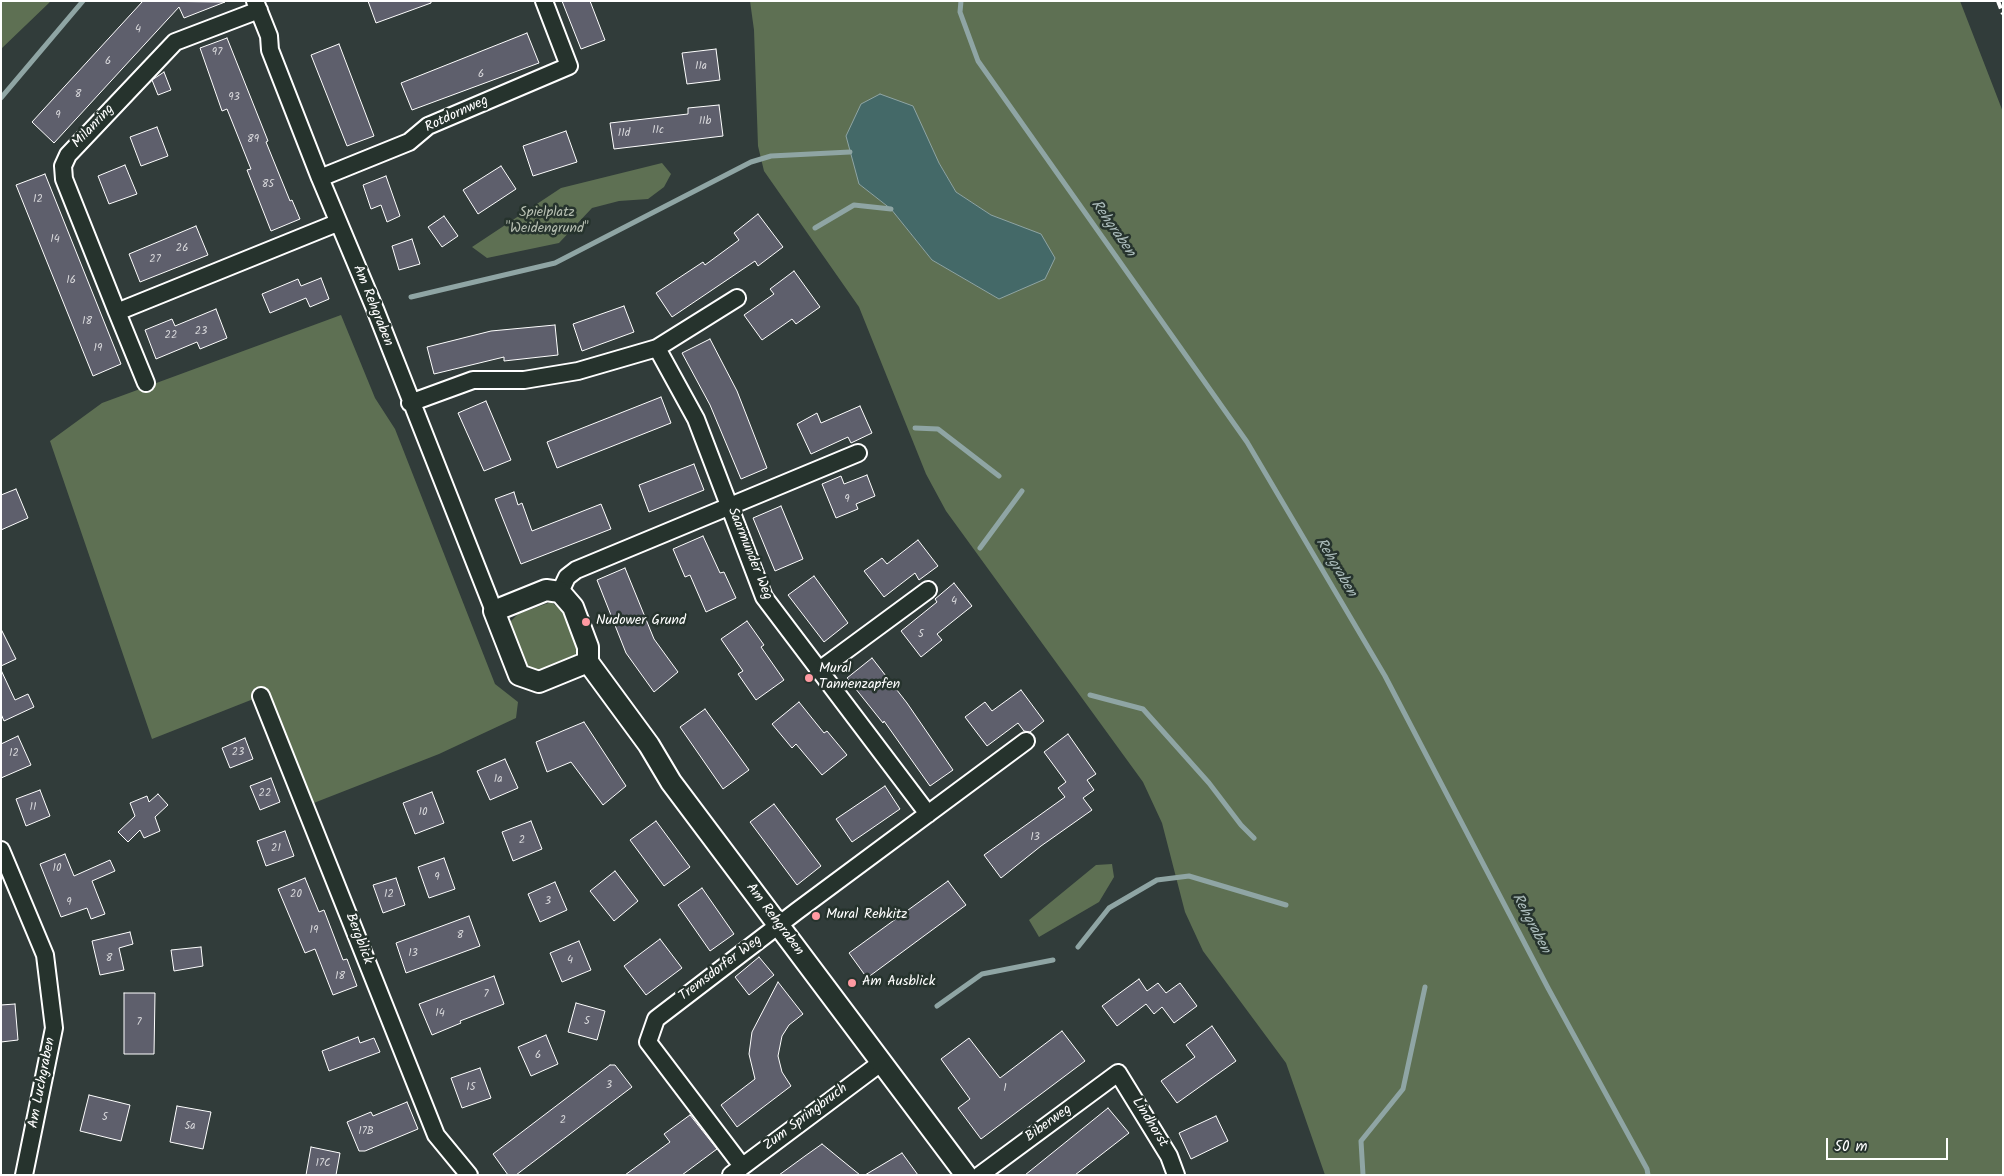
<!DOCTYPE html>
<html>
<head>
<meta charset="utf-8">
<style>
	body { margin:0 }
	#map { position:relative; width:2004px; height:1176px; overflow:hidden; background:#313c3a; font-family:Kalam,sans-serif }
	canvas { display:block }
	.frame { position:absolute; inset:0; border:2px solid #fff; pointer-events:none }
	.scale { position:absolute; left:1826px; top:1138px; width:122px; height:22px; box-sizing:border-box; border:2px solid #fff; border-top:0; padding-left:6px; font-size:15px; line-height:18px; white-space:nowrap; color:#fff; -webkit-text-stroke:4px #26332d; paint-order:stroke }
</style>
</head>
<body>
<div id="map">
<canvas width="2004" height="1176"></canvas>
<div class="frame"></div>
<div class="scale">50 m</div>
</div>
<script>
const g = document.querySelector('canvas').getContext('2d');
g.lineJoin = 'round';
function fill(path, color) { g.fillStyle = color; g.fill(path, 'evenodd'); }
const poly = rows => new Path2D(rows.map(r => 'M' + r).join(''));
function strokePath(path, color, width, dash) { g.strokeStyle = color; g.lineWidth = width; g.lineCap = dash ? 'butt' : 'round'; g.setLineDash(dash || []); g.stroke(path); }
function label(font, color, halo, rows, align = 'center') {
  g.font = font + ' Kalam,sans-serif'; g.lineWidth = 5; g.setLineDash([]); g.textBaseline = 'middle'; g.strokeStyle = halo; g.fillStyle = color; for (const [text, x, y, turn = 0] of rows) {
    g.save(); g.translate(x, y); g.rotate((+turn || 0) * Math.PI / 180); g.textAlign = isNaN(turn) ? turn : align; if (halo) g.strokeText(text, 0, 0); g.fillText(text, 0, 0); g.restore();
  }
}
fill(poly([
	[1,1,51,1,1,49],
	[750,1,1960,1,2003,112,2003,1175,1325,1175,1286,1063,1203,951,1185,912,1162,823,1143,782,946,511,926,474,859,307,764,171,758,146,754,30],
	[939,163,956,192,991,215,1041,235,1020,288,999,299,932,260,891,209,859,184],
	[662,163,671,174,664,187,648,199,619,201,592,208,559,243,487,258,472,247,561,188],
	[341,315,375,398,395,429,495,684,518,702,516,718,439,754,306,806,261,696,152,739,50,441,102,403],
	[551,602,564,612,577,650,573,660,545,673,524,667,509,628,510,622,518,614],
	[1112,864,1114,877,1099,902,1039,937,1029,920,1096,865]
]), '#5e7053');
const water = poly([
	[880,94,913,106,939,163,956,192,991,215,1041,234,1055,258,1045,279,999,299,932,260,891,209,859,184,846,136,861,104,880,94]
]);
fill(water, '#446968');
strokePath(water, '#8fa5a4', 1);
strokePath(poly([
	[961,1,960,12,978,61,1247,442,1385,676,1548,988,1647,1169,1648,1175],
	[1,98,83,1],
	[815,228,854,205,891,209],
	[411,297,555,263,751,162,771,156,850,152],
	[915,428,938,429,999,476],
	[980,548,1022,491],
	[1090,695,1143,709,1209,783,1241,825,1254,838],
	[1078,947,1109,908,1157,880,1189,876,1286,905],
	[937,1006,982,974,1053,960],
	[1363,1175,1361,1141,1403,1089,1425,987]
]), '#8fa5a4', 5);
const building = poly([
	[143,1,225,2,184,18,179,7,54,143,32,122,143,1],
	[368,1,431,1,431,3,376,23,368,1],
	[562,1,590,1,605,40,581,49,562,1],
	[527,33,539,63,412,110,401,83,527,33],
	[227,38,268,141,266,142,290,201,292,200,300,219,271,231,247,170,251,169,227,109,222,111,200,48,227,38],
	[339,44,374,136,347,146,311,55,339,44],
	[716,49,720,80,687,84,682,53,716,49],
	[164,72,171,90,158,95,152,80,164,72],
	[719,105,723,136,614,149,610,123,688,114,688,108,719,105],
	[157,127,168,156,141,166,130,137,157,127],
	[566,131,577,162,533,176,523,146,566,131],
	[125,165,137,194,109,204,98,176,125,165],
	[501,166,516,189,478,214,463,190,501,166],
	[45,174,121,364,93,376,16,185,45,174],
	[386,176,400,216,387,222,381,205,371,209,363,185,386,176],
	[758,214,783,247,758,266,755,261,672,317,656,293,703,262,705,265,739,240,734,233,758,214],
	[444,216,458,236,442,247,428,227,444,216],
	[196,226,208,255,140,282,129,254,196,226],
	[412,239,420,264,399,270,392,246,412,239],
	[794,271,820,307,796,324,792,319,762,340,744,315,774,294,770,289,794,271],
	[321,278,329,299,310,307,306,298,270,313,262,294,298,279,301,286,321,278],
	[624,306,634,332,582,351,573,324,624,306],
	[216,309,227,338,200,349,197,342,156,359,145,330,172,319,175,326,216,309],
	[555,325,558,355,504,361,504,357,434,374,427,347,491,331,555,325],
	[710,339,737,391,767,468,741,479,710,405,682,353,710,339],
	[661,397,671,423,557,468,547,442,661,397],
	[486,401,511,460,484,471,458,413,486,401],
	[860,406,872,433,851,443,848,437,811,454,797,424,817,413,821,423,860,406],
	[694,464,704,490,649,512,639,485,694,464],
	[867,475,875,496,856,504,858,509,836,518,822,484,841,476,844,484,867,475],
	[16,489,28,518,1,530,1,495,16,489],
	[514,492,518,505,522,503,532,531,601,504,611,529,521,564,495,499,514,492],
	[781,506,803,559,775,571,753,518,781,506],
	[703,536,720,573,724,572,736,598,706,612,690,575,685,577,673,549,703,536],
	[918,540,938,566,919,580,915,573,884,597,864,571,882,558,887,564,918,540],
	[625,568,654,639,678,672,654,692,626,653,597,580,625,568],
	[814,576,848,623,824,642,788,595,814,576],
	[954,583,972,606,937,634,942,640,921,657,901,631,937,602,935,599,954,583],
	[747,621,764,645,761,647,784,680,756,700,738,674,743,671,721,639,747,621],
	[1,629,16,659,1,666,1,629],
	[872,658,907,703,953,770,930,786,884,721,883,723,847,678,872,658],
	[1,670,15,700,28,694,34,707,4,721,1,714,1,670],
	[1021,690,1044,721,1030,732,1024,731,1018,723,987,746,965,717,985,702,992,711,1021,690],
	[799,702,824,733,827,731,847,755,822,775,796,744,792,748,772,724,799,702],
	[705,709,749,770,723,789,680,727,705,709],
	[584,722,626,786,603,805,571,762,547,772,536,742,584,722],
	[1068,734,1096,774,1087,780,1094,790,1083,798,1092,810,1041,846,1001,878,984,855,1065,797,1058,788,1066,782,1044,752,1068,734],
	[18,736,31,765,1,778,1,744,18,736],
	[245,738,253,759,230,768,222,748,245,738],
	[505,759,518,788,490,800,477,771,505,759],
	[271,778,280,802,260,810,250,786,271,778],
	[885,786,900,809,852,842,836,819,885,786],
	[40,790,50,816,26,826,16,799,40,790],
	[432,792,444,823,415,834,403,803,432,792],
	[158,794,168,805,155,817,160,831,144,838,140,830,128,842,118,832,135,816,130,803,147,796,149,802,158,794],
	[774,804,821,866,797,885,750,822,774,804],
	[531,821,542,849,513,861,502,832,531,821],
	[656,821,690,867,664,886,630,840,656,821],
	[285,831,294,856,266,866,257,841,285,831],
	[65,854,74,876,110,860,115,871,92,881,105,914,91,919,87,908,61,917,40,864,65,854],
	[444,858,455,889,429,898,418,867,444,858],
	[615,871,638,901,614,921,590,891,615,871],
	[305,878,319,912,324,910,343,960,347,959,357,986,333,995,315,949,305,953,278,889,305,878],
	[396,878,405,905,383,913,373,885,396,878],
	[948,881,966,905,867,978,849,953,948,881],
	[555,882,567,910,540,922,528,894,555,882],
	[702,888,734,934,710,951,678,905,702,888],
	[469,916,480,946,406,973,396,943,469,916],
	[130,932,133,944,119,948,124,970,100,975,92,941,130,932],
	[660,939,682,968,646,995,624,966,660,939],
	[579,941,591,970,562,982,550,953,579,941],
	[201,947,203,966,174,971,171,950,201,947],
	[759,957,774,975,749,995,735,977,759,957],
	[494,976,504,1004,460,1021,461,1023,432,1035,419,1004,494,976],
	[1139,979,1147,991,1158,983,1166,993,1180,983,1197,1006,1174,1023,1162,1007,1154,1014,1146,1004,1117,1026,1102,1006,1139,979],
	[778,982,803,1014,789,1025,782,1036,778,1056,782,1072,791,1086,737,1127,721,1105,755,1079,749,1054,752,1032,778,982],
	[124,993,155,993,154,1054,124,1054,124,993],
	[576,1003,605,1011,597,1040,568,1032,576,1003],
	[15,1004,18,1040,1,1042,1,1005,15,1004],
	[1212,1026,1236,1061,1177,1103,1161,1081,1195,1057,1186,1045,1212,1026],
	[1062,1031,1085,1061,981,1139,958,1108,970,1099,941,1059,969,1038,1000,1078,1062,1031],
	[546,1035,558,1064,531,1076,518,1047,546,1035],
	[358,1037,360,1043,374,1038,380,1052,329,1071,322,1051,358,1037],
	[610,1065,615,1065,632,1087,516,1175,508,1175,493,1154,610,1065],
	[480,1068,491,1098,462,1108,451,1078,480,1068],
	[89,1095,130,1105,121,1141,80,1131,89,1095],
	[407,1102,418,1129,365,1151,359,1151,347,1122,371,1112,373,1116,407,1102],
	[177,1106,211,1112,203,1149,170,1142,177,1106],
	[1108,1108,1129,1133,1075,1175,1025,1175,1108,1108],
	[690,1115,717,1149,682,1175,625,1175,670,1142,664,1134,690,1115],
	[1216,1116,1228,1141,1191,1159,1179,1133,1216,1116],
	[822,1144,860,1175,779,1175,805,1156,822,1144],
	[311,1147,340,1153,336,1175,306,1175,311,1147],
	[902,1153,918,1175,865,1175,902,1153]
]);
fill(building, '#5e5f6c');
strokePath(building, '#fff', 1);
const minor = poly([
	[255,1,269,36,270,50,320,178,375,309,494,611],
	[259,10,175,42,68,155,63,166,64,179,117,312,337,223],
	[320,178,409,142,428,126,569,66,544,1],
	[117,312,146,383],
	[657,348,696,419,764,597,928,814],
	[410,403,473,380,524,380,578,371,657,348,737,298],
	[560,592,567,577,576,570,858,453],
	[818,671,928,590],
	[261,696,436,1135,469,1175],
	[1,850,45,955,54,1028,24,1175],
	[742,1166,648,1042,656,1019,797,911,1026,741],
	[731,1175,882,1062],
	[980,1175,1118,1073,1169,1156,1176,1175]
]);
const tertiary = poly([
	[588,662,539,682,519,675,494,611,546,590,560,592,573,607,588,647,588,662,649,745,671,782,966,1175]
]);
strokePath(minor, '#fff', 20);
strokePath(tertiary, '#fff', 24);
strokePath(minor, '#26332d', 16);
strokePath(tertiary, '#26332d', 20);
strokePath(poly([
	[1998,1,2003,14]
]), '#fff', 4, [8, 4]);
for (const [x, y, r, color] of [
	[586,622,5,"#ff9aa2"],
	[809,678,5,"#ff9aa2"],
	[816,916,5,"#ff9aa2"],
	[852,983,5,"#ff9aa2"]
]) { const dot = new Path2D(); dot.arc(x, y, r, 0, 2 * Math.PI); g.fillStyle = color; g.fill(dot); strokePath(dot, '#26332d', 2); }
label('11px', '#d7d7da', null, [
	["4",138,30],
	["97",217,53],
	["6",108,62],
	["11a",701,67],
	["6",481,75],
	["8",78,95],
	["93",234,98],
	["9",58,116],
	["11b",705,122],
	["11c",658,131],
	["11d",624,134],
	["89",253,140],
	["85",268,185],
	["12",38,200],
	["14",55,240],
	["26",182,249],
	["27",155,260],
	["16",71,281],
	["18",87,322],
	["23",201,332],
	["22",171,336],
	["19",98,349],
	["9",847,500],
	["4",954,602],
	["5",921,635],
	["23",238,753],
	["12",14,754],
	["1a",498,780],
	["22",265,794],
	["11",33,808],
	["10",423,813],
	["13",1035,838],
	["2",522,841],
	["21",276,849],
	["10",57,869],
	["9",437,878],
	["20",296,895],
	["12",389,895],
	["3",548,902],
	["9",69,903],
	["19",314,931],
	["8",460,936],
	["13",413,954],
	["8",109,959],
	["4",570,961],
	["18",340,977],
	["7",486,995],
	["14",440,1014],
	["5",587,1022],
	["7",139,1023],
	["6",538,1056],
	["3",609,1086],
	["15",471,1088],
	["1",1005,1089],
	["5",105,1118],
	["2",563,1121],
	["5a",190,1127],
	["17B",366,1132],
	["17C",323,1164]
]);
label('14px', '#fff', '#26332d', [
	["Rotdornweg",457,115,-25],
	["Milanring",94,127,-47],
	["Am Rehgraben",372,306,68],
	["Saarmunder Weg",749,554,68],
	["Am Rehgraben",774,920,53],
	["Bergblick",358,939,69],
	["Tremsdorfer Weg",721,969,-37],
	["Am Luchgraben",43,1083,-79],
	["Zum Springbruch",806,1118,-37],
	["Lindhorst",1149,1123,58],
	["Biberweg",1049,1124,-36]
]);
label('14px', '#b7bfb2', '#26332d', [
	["Spielplatz",547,214],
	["\"Weidengrund\"",547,230]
]);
label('14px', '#fff', '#26332d', [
	["Nudower Grund",596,622],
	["Mural",819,670],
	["Tannenzapfen",819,686],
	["Mural Rehkitz",826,916],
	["Am Ausblick",862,983]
], 'left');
label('italic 15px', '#abbcbb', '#26332d', [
	["Rehgraben",1112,229,55],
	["Rehgraben",1335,568,59],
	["Rehgraben",1530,924,62]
]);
</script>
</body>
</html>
